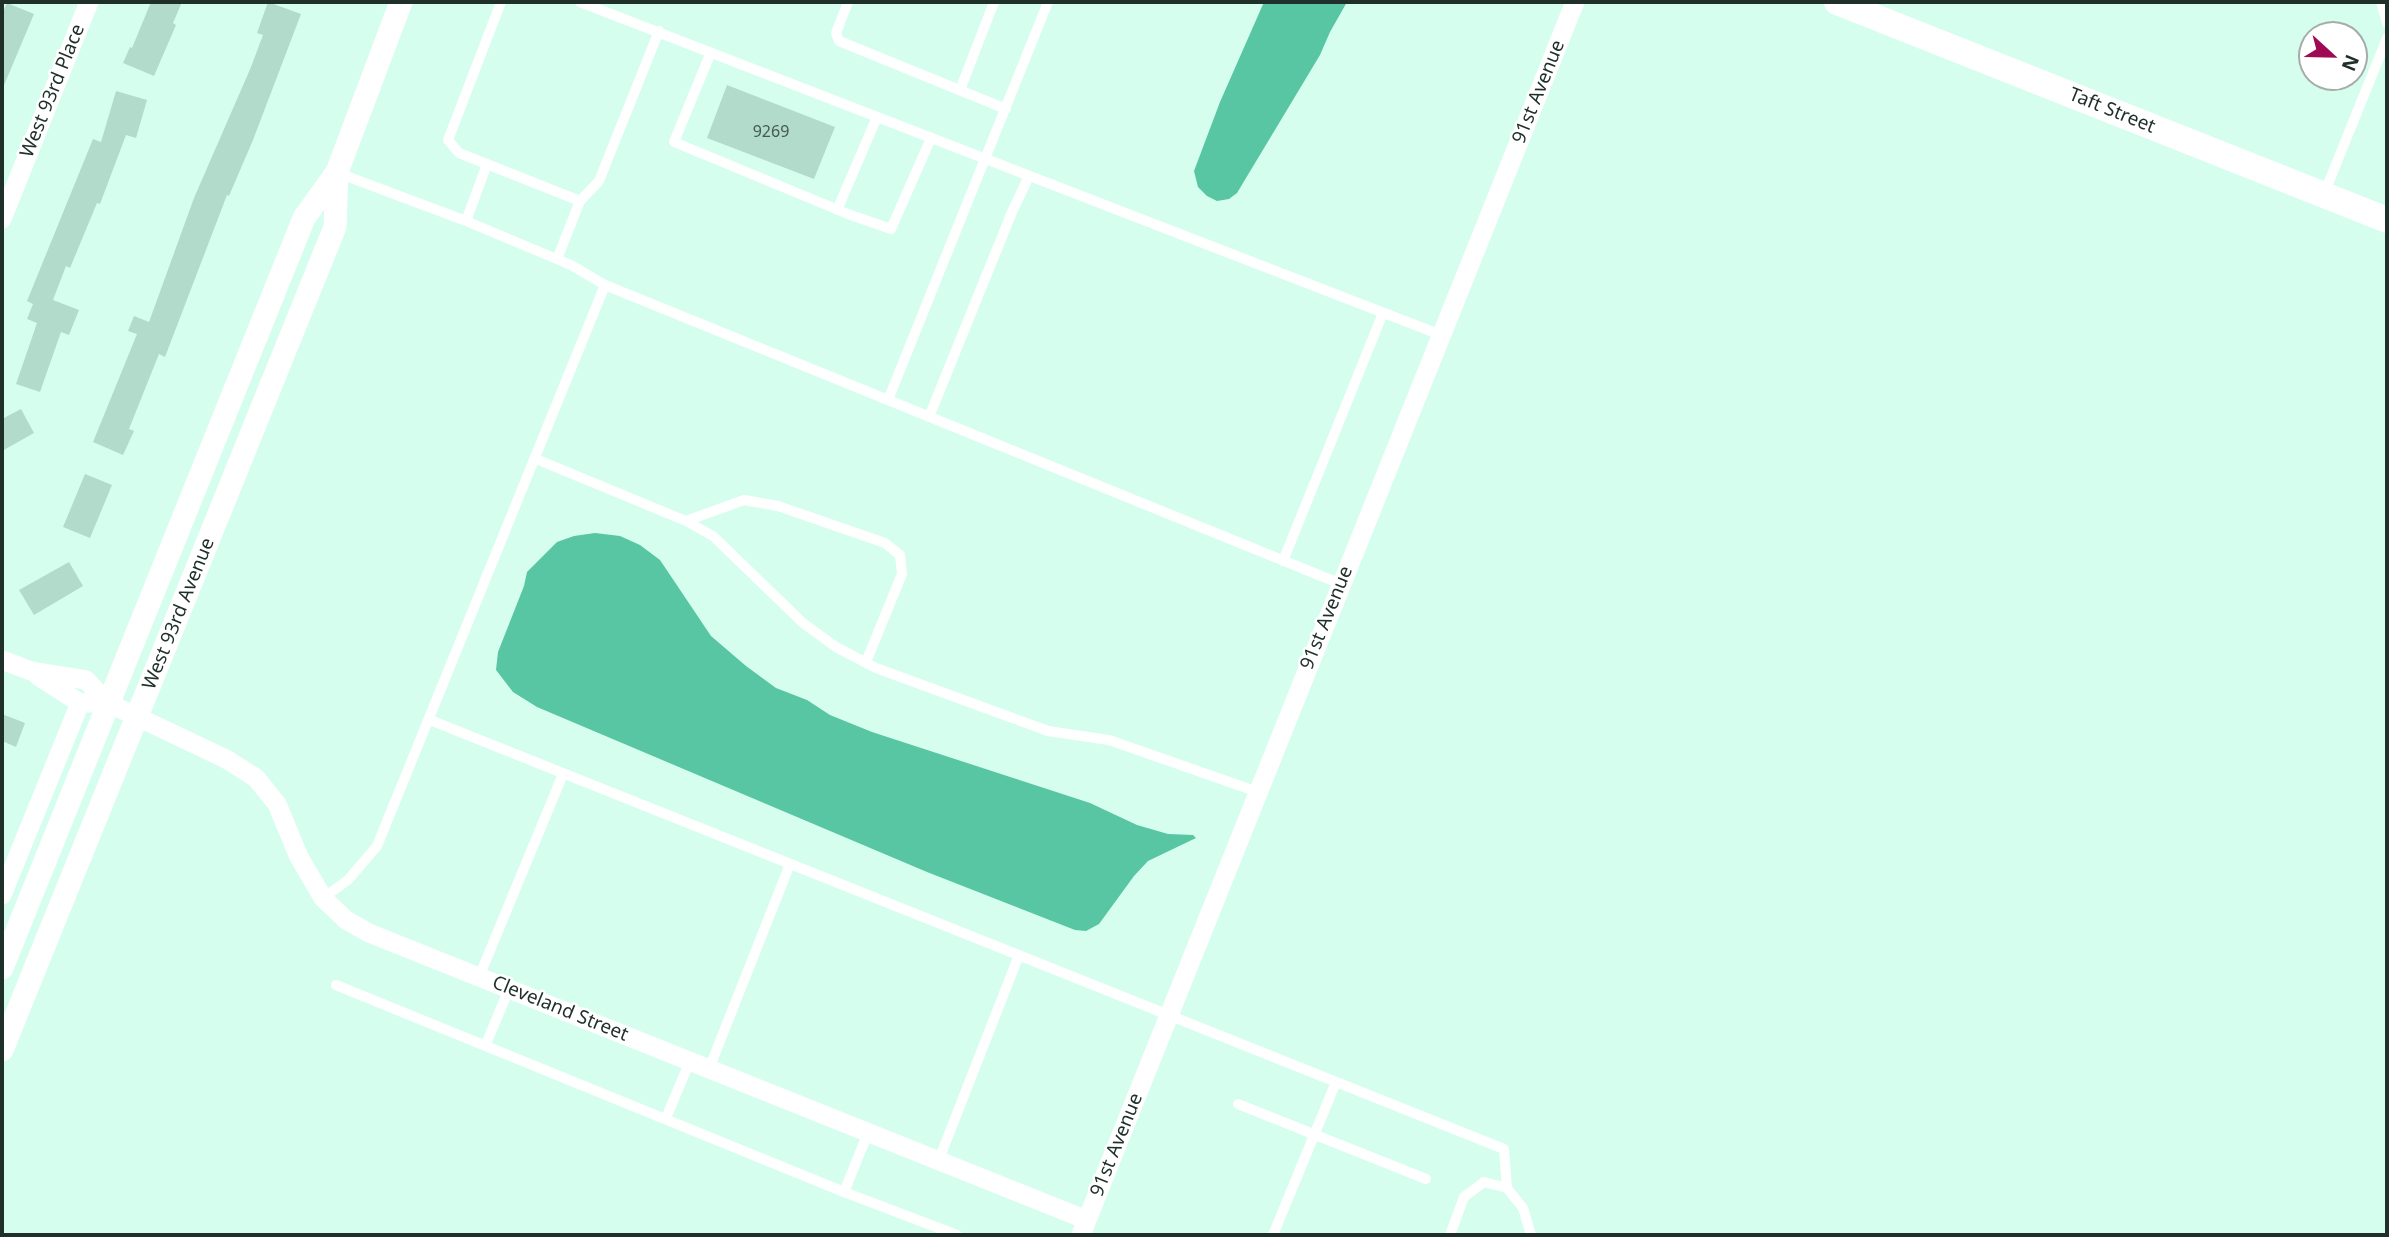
<!DOCTYPE html>
<html>
<head>
<meta charset="utf-8">
<style>
	body { margin:0 }
	#map { position:relative; width:2389px; height:1237px; overflow:hidden; background:#d5feee; font-family:"Noto Sans",sans-serif }
	canvas { display:block }
	.frame { position:absolute; inset:0; border:4px solid #1f2f29; pointer-events:none }
	.north { position:absolute; left:2298px; top:21px; width:70px; height:70px; box-sizing:border-box; background:#fff; border:2px solid #a5aca9; border-radius:50%; rotate:112deg; font-size:19px; font-weight:700; line-height:28px; text-align:center; color:#1f2f29 }
	.north::after { content:''; display:block; margin:auto; width:24px; height:32px; background:#9e0a53; clip-path:polygon(50% 0,100% 100%,50% 72%,0 100%) }
</style>
</head>
<body>
<div id="map">
<canvas width="2389" height="1237"></canvas>
<div class="frame"></div>
<div class="north">N</div>
</div>
<script>
const g = document.querySelector('canvas').getContext('2d');
g.lineJoin = 'round';
function fill(path, color) { g.fillStyle = color; g.fill(path, 'evenodd'); }
const poly = rows => new Path2D(rows.map(r => 'M' + r).join(''));
function strokePath(path, color, width, dash) { g.strokeStyle = color; g.lineWidth = width; g.lineCap = dash ? 'butt' : 'round'; g.setLineDash(dash || []); g.stroke(path); }
function label(font, color, halo, rows, align = 'center') {
  g.font = font + ' "Noto Sans",sans-serif'; g.lineWidth = 5; g.setLineDash([]); g.textBaseline = 'middle'; g.strokeStyle = halo; g.fillStyle = color; for (const [text, x, y, turn = 0] of rows) {
    g.save(); g.translate(x, y); g.rotate((+turn || 0) * Math.PI / 180); g.textAlign = isNaN(turn) ? turn : align; if (halo) g.strokeText(text, 0, 0); g.fillText(text, 0, 0); g.restore();
  }
}
fill(poly([
	[1264,2,1347,2,1330,32,1320,55,1237,193,1229,199,1217,201,1207,196,1198,187,1194,171,1220,102],
	[595,533,620,536,640,545,660,560,711,636,746,666,776,688,807,700,830,715,872,732,1090,803,1137,825,1168,834,1193,835,1196,838,1148,861,1134,876,1099,924,1086,931,1075,930,927,872,537,707,513,692,496,670,498,652,524,586,527,572,557,542,574,536]
]), '#58c5a3');
fill(poly([
	[151,2,182,2,173,23,176,25,154,76,123,63,130,47,132,48],
	[268,2,301,14,253,140,229,196,227,195,165,357,159,354,129,429,134,431,123,455,93,442,137,334,128,331,134,316,149,322,194,198,251,67,263,35,257,33],
	[7,3,34,14,2,90,2,14],
	[727,85,835,127,814,179,707,138],
	[116,91,147,100,136,138,126,135,100,204,97,203,70,268,66,266,53,300,79,310,69,335,61,332,40,392,16,384,37,323,27,319,33,304,27,301,93,139,101,142],
	[21,409,34,433,2,451,2,419],
	[85,474,112,485,90,538,63,527],
	[69,562,83,586,34,615,19,590],
	[2,714,25,723,16,747,2,741]
]), '#b2dbcb');
strokePath(poly([
	[501,2,448,140,459,153,580,201,599,181,659,31],
	[580,2,1441,335],
	[848,2,836,33,839,41,1006,109],
	[2381,2,2387,23],
	[711,52,674,142,848,214,891,229,931,138],
	[960,90,994,2],
	[338,173,466,221,571,265,605,285,1341,584],
	[2324,194,2387,38],
	[837,210,877,117],
	[466,221,487,164],
	[557,259,580,201],
	[888,400,1048,2],
	[929,417,1012,212,1029,176],
	[536,459,686,521,713,536,803,623,836,647,876,668,1048,731,1109,740,1258,792],
	[686,521,744,500,778,506,885,543,900,555,902,574,866,662],
	[1283,561,1383,313],
	[430,720,1504,1149,1507,1188,1523,1208,1531,1235],
	[323,898,348,880,377,846,605,285],
	[479,977,563,774],
	[336,985,844,1192,957,1235],
	[486,1044,509,989],
	[709,1069,790,864],
	[1238,1104,1426,1179],
	[666,1118,690,1061],
	[938,1162,1019,955],
	[844,1192,868,1133],
	[1273,1235,1336,1082],
	[1450,1235,1464,1197,1484,1182,1507,1188]
]), '#fff', 10);
strokePath(poly([
	[2,219,89,2],
	[2,660,31,671,86,680,108,703,226,759,256,778,277,804,299,857,323,898,346,920,369,933,1087,1220],
	[38,676,80,703,91,703],
	[2,895,80,703],
	[1081,1235,1575,2]
]), '#fff', 19);
strokePath(poly([
	[2,968,304,218,337,172,401,2],
	[2,1050,335,227,337,172]
]), '#fff', 23);
strokePath(poly([
	[1837,2,2387,220]
]), '#fff', 26);
label('16px', '#445a52', null, [
	["9269",771,132]
]);
label('19px', '#1f2f29', '#fff', [
	["West 93rd Place",53,91,-68],
	["91st Avenue",1539,92,-68],
	["Taft Street",2112,111,22],
	["West 93rd Avenue",179,614,-68],
	["91st Avenue",1327,618,-68],
	["Cleveland Street",560,1009,22],
	["91st Avenue",1117,1145,-68]
]);
</script>
</body>
</html>
